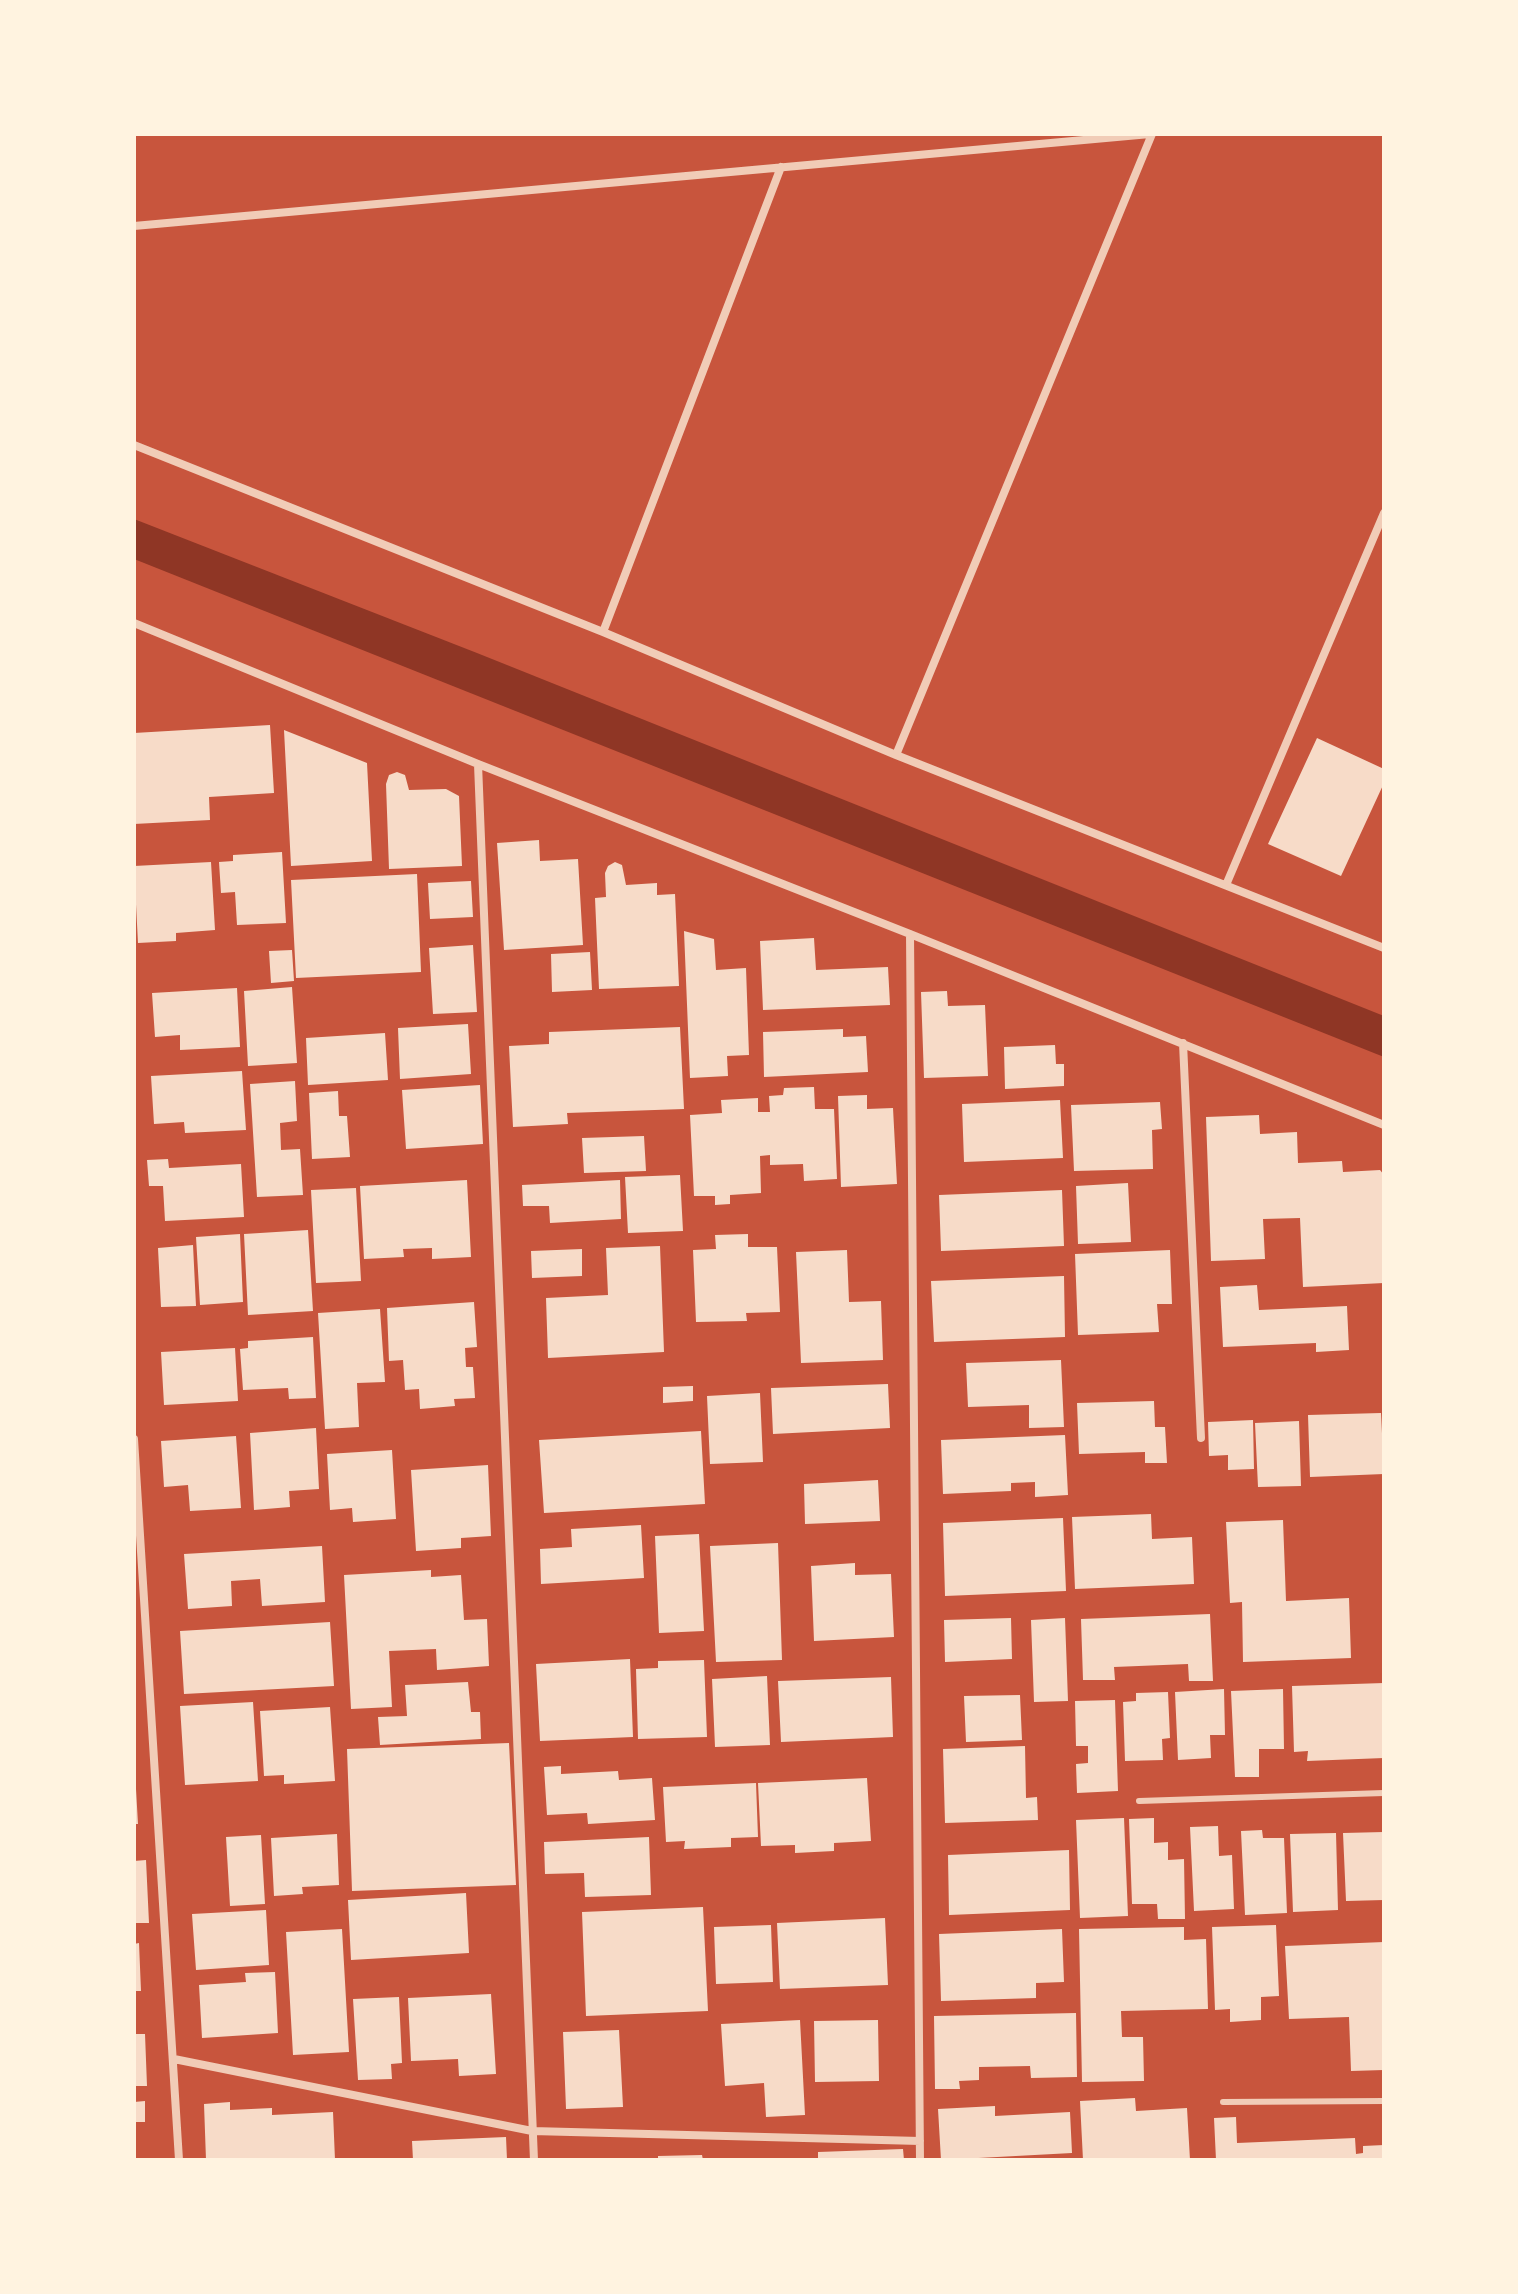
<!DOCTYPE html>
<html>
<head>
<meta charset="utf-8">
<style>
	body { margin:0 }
	#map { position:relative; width:1518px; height:2294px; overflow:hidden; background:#c8553d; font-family:"Playfair Display",serif }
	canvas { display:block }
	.frame { position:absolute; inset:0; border:136px solid #fff3e0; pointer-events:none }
</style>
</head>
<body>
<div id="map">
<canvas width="1518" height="2294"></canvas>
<div class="frame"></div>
</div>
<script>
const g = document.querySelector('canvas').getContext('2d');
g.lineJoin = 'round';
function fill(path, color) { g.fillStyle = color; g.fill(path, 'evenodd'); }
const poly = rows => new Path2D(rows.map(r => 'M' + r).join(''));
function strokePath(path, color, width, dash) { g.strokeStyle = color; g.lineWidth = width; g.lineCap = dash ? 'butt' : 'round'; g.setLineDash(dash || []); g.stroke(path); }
fill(poly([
	[134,519,477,653,1384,1016,1384,1057,134,559]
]), '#8f3625');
fill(poly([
	[270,725,274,793,209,797,210,820,134,824,134,733],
	[284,730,367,763,372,861,291,866],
	[1317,738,1384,769,1384,783,1341,876,1268,844],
	[397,772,405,775,409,790,446,789,459,796,462,866,389,869,386,784,389,775],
	[539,840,540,861,578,859,583,945,504,950,497,843],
	[282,852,286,923,237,925,235,892,221,893,219,862,233,861,233,855],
	[211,862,215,930,176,933,176,941,138,943,134,866],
	[615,862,622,865,626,885,657,883,657,895,675,894,679,986,599,989,595,898,606,897,605,873,608,866],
	[417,874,421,972,296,978,291,880],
	[471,881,473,917,430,919,428,883],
	[684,931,714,939,716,970,746,968,749,1055,727,1056,728,1076,690,1078],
	[814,938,816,970,888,967,890,1005,763,1010,760,941],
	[473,945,477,1012,433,1014,429,948],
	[292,950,294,981,271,983,269,951],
	[590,952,592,990,552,992,551,954],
	[292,987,297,1063,248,1066,244,991],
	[237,988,240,1047,180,1050,180,1035,155,1037,152,993],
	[947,991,948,1006,985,1005,988,1076,924,1078,921,992],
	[468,1024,471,1074,400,1079,398,1028],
	[680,1027,684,1109,567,1113,568,1124,513,1127,509,1046,549,1044,549,1032],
	[843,1029,843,1037,866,1036,868,1072,764,1077,763,1032],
	[385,1033,388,1080,308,1085,306,1038],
	[1055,1045,1056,1064,1064,1064,1064,1086,1005,1089,1004,1047],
	[242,1071,246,1130,185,1133,184,1122,154,1124,151,1076],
	[295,1081,297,1121,280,1123,281,1150,300,1149,303,1195,257,1197,250,1084],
	[480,1085,483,1144,406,1149,402,1090],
	[814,1087,815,1109,834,1109,837,1179,804,1181,803,1164,770,1165,770,1155,760,1156,761,1193,730,1195,730,1204,715,1205,715,1196,694,1196,690,1115,722,1113,721,1100,758,1098,758,1112,770,1112,769,1096,783,1095,784,1088],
	[338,1091,339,1116,347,1116,350,1157,312,1159,309,1093],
	[867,1095,867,1109,893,1108,897,1184,841,1187,838,1096],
	[1060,1100,1063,1158,964,1162,962,1104],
	[1160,1102,1162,1129,1152,1130,1153,1169,1074,1171,1071,1105],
	[1259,1115,1260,1134,1297,1132,1298,1163,1342,1161,1343,1172,1380,1170,1384,1175,1384,1283,1303,1287,1300,1218,1263,1219,1265,1259,1211,1261,1206,1117],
	[644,1136,646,1171,584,1173,582,1138],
	[168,1159,169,1168,241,1164,244,1217,165,1221,163,1186,149,1186,147,1160],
	[680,1175,683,1231,628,1233,625,1177],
	[467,1180,471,1257,432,1259,432,1248,403,1249,404,1257,364,1259,360,1186],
	[620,1180,621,1219,550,1223,549,1206,523,1206,522,1185],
	[1128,1183,1131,1242,1078,1244,1076,1186],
	[356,1188,361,1281,316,1283,311,1190],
	[1062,1190,1064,1246,941,1251,939,1195],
	[308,1230,313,1311,248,1315,244,1234],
	[240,1234,243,1302,200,1305,196,1237],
	[748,1234,748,1247,777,1247,780,1312,746,1313,747,1321,696,1322,693,1250,716,1249,715,1235],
	[193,1245,196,1306,161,1307,158,1248],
	[660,1246,664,1352,548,1358,546,1298,608,1295,606,1248],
	[582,1249,582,1276,532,1278,531,1251],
	[847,1250,849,1302,881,1301,883,1360,801,1363,796,1252],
	[1170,1250,1172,1304,1157,1304,1159,1332,1078,1335,1075,1254],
	[1064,1276,1065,1337,934,1342,931,1281],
	[1257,1285,1259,1310,1347,1306,1349,1350,1316,1352,1316,1343,1223,1347,1220,1287],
	[474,1302,477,1347,465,1348,466,1367,473,1367,475,1398,454,1399,455,1406,420,1409,419,1389,405,1390,403,1360,389,1361,387,1308],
	[380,1309,385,1382,357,1383,359,1427,325,1429,318,1313],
	[313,1337,316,1398,289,1399,288,1388,243,1390,240,1349,248,1348,248,1341],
	[235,1348,238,1401,164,1405,161,1352],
	[1061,1360,1064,1427,1029,1428,1029,1405,968,1407,966,1363],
	[888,1384,890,1428,773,1434,771,1388],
	[693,1386,693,1401,663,1403,663,1387],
	[760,1393,763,1462,710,1464,707,1396],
	[1154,1401,1155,1427,1165,1427,1167,1463,1145,1463,1145,1452,1079,1454,1077,1403],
	[1381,1413,1384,1474,1310,1477,1308,1415],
	[1253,1420,1254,1469,1228,1470,1228,1455,1209,1456,1208,1422],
	[1299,1421,1301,1486,1258,1487,1255,1423],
	[316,1428,319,1489,289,1491,290,1507,254,1510,250,1433],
	[701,1431,705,1504,544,1513,539,1440],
	[1065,1435,1068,1495,1035,1497,1035,1482,1011,1483,1011,1491,943,1494,941,1440],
	[236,1436,241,1508,190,1511,188,1485,164,1487,161,1441],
	[392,1450,396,1519,353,1522,352,1508,330,1510,327,1454],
	[488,1465,491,1536,461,1538,461,1548,416,1551,411,1470],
	[878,1480,880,1521,805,1524,804,1484],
	[1151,1514,1152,1539,1192,1537,1194,1584,1075,1589,1072,1517],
	[1063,1518,1066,1591,945,1596,943,1523],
	[1283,1520,1286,1601,1349,1598,1351,1658,1243,1662,1242,1602,1230,1603,1226,1522],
	[641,1525,644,1578,541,1584,540,1549,572,1547,571,1529],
	[699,1534,704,1631,659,1633,655,1536],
	[778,1543,782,1660,716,1662,710,1546],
	[322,1546,325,1602,262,1606,260,1579,231,1581,232,1606,188,1609,184,1554],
	[855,1563,855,1575,891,1574,894,1637,814,1641,811,1566],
	[431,1570,431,1577,461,1575,464,1620,487,1619,489,1666,437,1670,436,1649,389,1651,392,1707,351,1709,344,1575],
	[1210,1614,1213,1681,1189,1681,1188,1664,1114,1667,1115,1680,1083,1680,1081,1619],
	[1011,1618,1012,1659,945,1662,944,1620],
	[1065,1618,1068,1701,1034,1702,1031,1620],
	[330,1622,334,1686,184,1694,180,1631],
	[630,1659,633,1737,540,1741,536,1664],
	[704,1660,707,1737,638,1739,636,1669,658,1668,658,1661],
	[767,1676,770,1745,715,1747,712,1679],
	[891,1677,893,1737,781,1742,778,1681],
	[468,1682,471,1712,480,1712,481,1739,380,1745,378,1717,407,1716,405,1685],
	[1384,1683,1384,1758,1307,1761,1308,1751,1294,1752,1292,1686],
	[1224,1689,1225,1735,1210,1735,1211,1758,1178,1760,1175,1692],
	[1283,1689,1284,1749,1259,1749,1259,1777,1235,1777,1231,1691],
	[1168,1692,1170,1738,1162,1739,1163,1760,1125,1761,1123,1702,1136,1701,1136,1693],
	[1020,1695,1022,1740,966,1742,964,1696],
	[1115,1700,1118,1791,1077,1793,1076,1764,1088,1763,1088,1746,1076,1746,1075,1701],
	[253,1702,258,1781,185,1785,180,1706],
	[330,1707,335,1781,284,1784,284,1775,264,1776,260,1711],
	[509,1743,516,1885,352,1891,347,1749],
	[1025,1746,1026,1798,1037,1797,1038,1820,945,1823,943,1749],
	[561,1766,561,1774,618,1771,619,1780,652,1778,655,1820,588,1824,587,1813,547,1815,544,1767],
	[867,1778,871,1841,834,1843,834,1851,795,1853,795,1845,761,1846,758,1783],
	[756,1783,758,1837,731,1838,731,1847,684,1849,685,1841,666,1842,663,1787],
	[134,1789,136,1789,138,1824,134,1824],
	[1124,1818,1128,1916,1080,1918,1076,1820],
	[1154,1818,1154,1843,1168,1842,1168,1860,1184,1859,1185,1919,1158,1919,1157,1904,1132,1904,1129,1819],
	[1218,1826,1219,1856,1232,1855,1234,1909,1194,1911,1190,1827],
	[1262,1830,1263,1838,1284,1838,1287,1913,1245,1915,1241,1831],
	[1384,1832,1384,1900,1346,1901,1343,1833],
	[1336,1833,1338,1910,1293,1912,1290,1834],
	[337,1834,339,1885,302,1887,303,1894,274,1896,271,1838],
	[261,1835,265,1904,230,1906,226,1837],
	[649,1837,651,1895,585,1897,584,1873,545,1874,544,1842],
	[1069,1850,1070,1910,949,1915,948,1855],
	[146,1860,149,1923,134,1923,134,1861],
	[466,1893,469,1953,351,1960,348,1900],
	[703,1907,708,2011,586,2016,582,1912],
	[266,1910,269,1965,196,1970,192,1914],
	[885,1918,888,1985,780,1989,777,1923],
	[771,1925,773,1982,716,1984,714,1927],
	[1276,1925,1279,1996,1261,1997,1261,2020,1230,2022,1230,2009,1215,2010,1212,1927],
	[1184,1927,1184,1940,1206,1939,1208,2009,1121,2011,1122,2037,1143,2037,1144,2081,1082,2082,1079,1929],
	[342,1929,349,2052,293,2055,286,1932],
	[1062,1929,1064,1982,1036,1983,1036,1998,941,2001,939,1934],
	[1384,1942,1384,2070,1351,2071,1349,2017,1289,2019,1285,1946],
	[139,1943,141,1991,134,1991,134,1944],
	[275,1972,278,2033,202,2038,199,1985,246,1982,245,1973],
	[491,1994,496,2074,459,2076,458,2059,411,2061,408,1998],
	[399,1997,402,2063,391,2064,392,2079,358,2080,353,1999],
	[1076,2013,1077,2077,1031,2078,1030,2066,979,2067,979,2080,959,2081,960,2089,935,2089,934,2016],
	[800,2020,805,2115,766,2117,764,2083,725,2086,721,2024],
	[878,2020,879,2081,815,2082,814,2021],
	[619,2030,623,2107,566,2109,563,2032],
	[134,2034,145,2034,147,2086,134,2086],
	[1135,2098,1136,2111,1187,2108,1190,2160,1083,2160,1080,2101],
	[145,2101,145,2122,134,2122,134,2102],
	[230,2102,230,2110,272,2108,272,2115,333,2112,335,2160,206,2160,204,2104],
	[995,2106,995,2116,1070,2112,1072,2153,941,2160,938,2109],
	[1236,2117,1237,2143,1355,2138,1356,2154,1363,2153,1363,2146,1384,2145,1384,2160,1216,2160,1214,2118],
	[506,2137,507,2160,413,2160,412,2141],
	[903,2149,904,2160,818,2160,818,2152],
	[702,2155,703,2160,658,2160,658,2156]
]), '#f7dbc8');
strokePath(poly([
	[1139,1801,1384,1793],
	[1223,2102,1384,2101]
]), '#f1ccb7', 6);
strokePath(poly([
	[134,226,1150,134],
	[134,445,603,632,896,755,1384,948],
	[134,623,478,764,910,934,1384,1125],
	[603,632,781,167],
	[896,755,1152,134],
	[478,764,534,2160],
	[1226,885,1384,513],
	[910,934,920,2160],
	[1183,1043,1201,1438],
	[134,1439,179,2160],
	[174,2059,532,2131,920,2141]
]), '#f1ccb7', 8);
</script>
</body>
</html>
